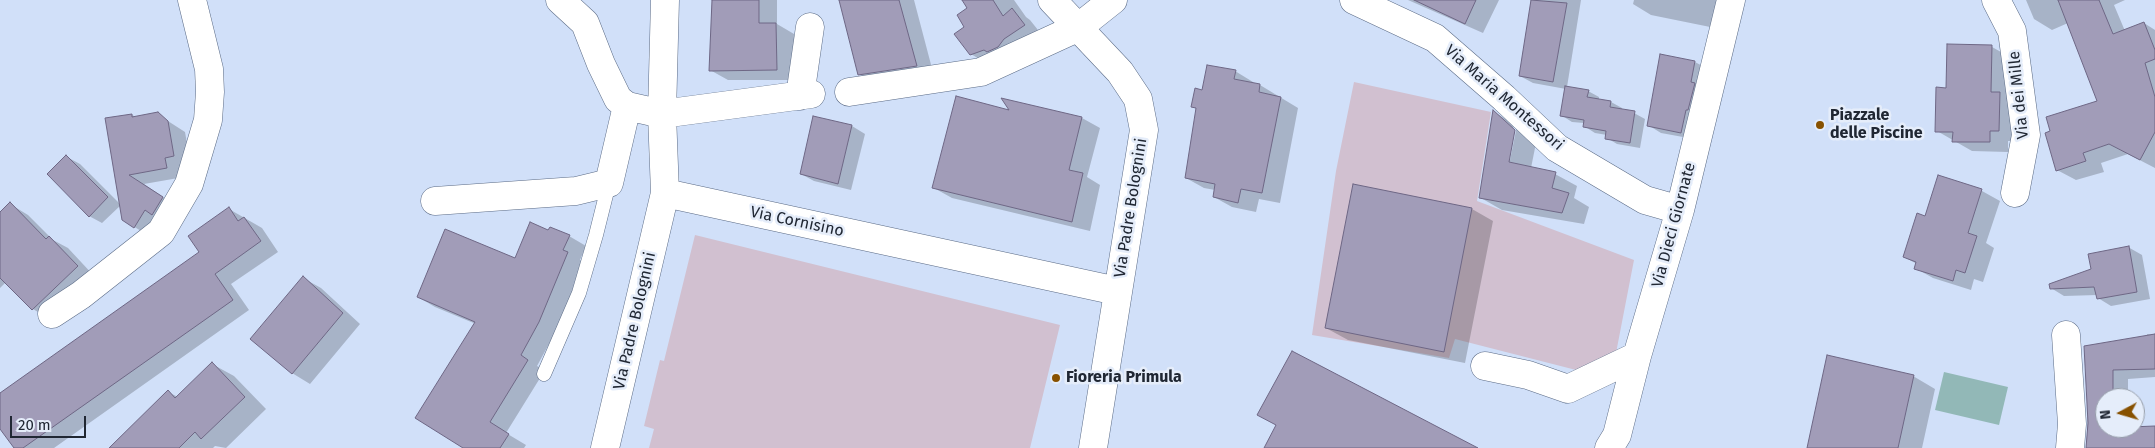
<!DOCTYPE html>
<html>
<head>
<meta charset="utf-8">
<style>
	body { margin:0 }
	#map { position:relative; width:2155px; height:448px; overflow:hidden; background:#d1e0f9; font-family:"Fira Sans",sans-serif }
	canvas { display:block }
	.north { position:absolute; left:2095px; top:388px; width:50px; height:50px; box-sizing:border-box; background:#e5edfa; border:1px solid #969eaa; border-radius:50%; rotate:264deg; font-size:14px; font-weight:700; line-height:20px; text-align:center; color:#202733 }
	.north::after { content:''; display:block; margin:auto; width:18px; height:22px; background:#875100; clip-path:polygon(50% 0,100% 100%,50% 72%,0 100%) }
	.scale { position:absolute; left:10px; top:416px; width:76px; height:22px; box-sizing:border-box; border:2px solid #202733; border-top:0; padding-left:6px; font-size:15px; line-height:18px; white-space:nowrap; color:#202733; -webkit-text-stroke:4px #e5edfa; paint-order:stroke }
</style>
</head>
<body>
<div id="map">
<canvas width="2155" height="448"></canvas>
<div class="north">N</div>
<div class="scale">20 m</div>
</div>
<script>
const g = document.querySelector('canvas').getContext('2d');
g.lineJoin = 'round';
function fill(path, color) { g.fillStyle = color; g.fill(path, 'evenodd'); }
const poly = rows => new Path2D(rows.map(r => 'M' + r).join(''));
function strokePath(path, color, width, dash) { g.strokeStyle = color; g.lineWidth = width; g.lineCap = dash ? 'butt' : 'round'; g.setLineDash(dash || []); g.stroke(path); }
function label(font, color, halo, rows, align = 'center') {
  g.font = font + ' "Fira Sans",sans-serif'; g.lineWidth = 5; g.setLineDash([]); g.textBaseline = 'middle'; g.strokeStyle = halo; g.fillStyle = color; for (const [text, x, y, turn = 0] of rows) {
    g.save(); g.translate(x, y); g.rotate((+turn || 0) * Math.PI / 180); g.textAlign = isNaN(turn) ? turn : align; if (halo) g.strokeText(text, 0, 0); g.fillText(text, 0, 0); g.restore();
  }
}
fill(poly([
	[1354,82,1491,112,1477,201,1634,260,1616,353,1580,371,1455,339,1449,358,1312,335,1336,171],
	[695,235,1060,325,1030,448,649,448,654,429,644,426,660,360,664,361]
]), '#d1c0d0');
fill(poly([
	[1944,372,2008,387,1999,425,1935,410]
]), '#92b8b7');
fill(poly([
	[712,0,777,0,777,24,794,34,794,80,728,80,710,70],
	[840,0,914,0,934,76,877,84,859,74],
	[963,0,1014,0,1026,17,1030,20,1042,35,989,65,971,54,966,27,969,8],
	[1408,0,1499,0,1483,33],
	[1533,0,1581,0,1567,87,1588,91,1599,97,1599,100,1611,102,1622,108,1622,110,1634,113,1645,119,1640,148,1617,144,1607,138,1607,135,1595,133,1584,126,1584,123,1572,122,1561,115,1566,89,1533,83,1520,76],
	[1634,0,1731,0,1725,30,1651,15,1633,4],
	[2026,0,2125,0,2114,5,2125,31,2144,23,2155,30,2155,168,2128,154,2101,163,2104,172,2076,180,2057,170,2099,102,2068,23,2052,30,2034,19],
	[1992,47,2010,57,2016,141,2008,141,2008,152,1972,151,1937,131,1947,89],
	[1695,62,1708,69,1694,139,1661,133,1648,125],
	[1235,71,1253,82,1253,84,1260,85,1298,108,1280,203,1259,199,1256,212,1232,207,1214,197,1215,190,1204,188,1186,178,1197,109,1192,107,1203,91],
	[1004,100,1082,118,1100,128,1087,177,1100,185,1090,231,952,198,934,188,1012,112],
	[1494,112,1514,124,1508,160,1510,160,1517,126,1536,143,1531,168,1555,174,1577,186,1574,198,1589,207,1584,224,1502,210,1481,198],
	[157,114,185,132,191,166,184,177,144,184,179,208,151,237,123,220,132,115,136,117],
	[814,118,852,126,865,134,851,190,814,181,801,174],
	[67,157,80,164,121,205,102,223,89,216],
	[1939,177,1982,191,2000,201,1986,243,1994,248,1983,282,1974,279,1971,290,1933,278,1915,268,1917,264,1904,257,1926,218],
	[10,204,28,215,53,240,68,248,95,277,51,320,33,309,6,282,0,288,0,214],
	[229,209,262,228,278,252,231,284,249,310,54,448,15,448,0,427,0,395,201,252],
	[1472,209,1493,221,1465,363,1348,340,1326,328],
	[549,231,569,236,586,246,580,260,585,263,556,331,537,366,545,370,506,433,526,445,524,448,465,448,476,324,435,307,418,297,515,260],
	[2128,247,2142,255,2150,299,2111,306,2098,298,2097,295,2064,296,2051,288,2093,270],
	[303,278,321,288,360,324,310,384,292,373],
	[2147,334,2155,335,2155,377,2128,379,2128,398,2105,398,2105,428,2155,427,2155,448,2088,448,2086,347,2147,336],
	[212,364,234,376,266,409,226,448,215,446,213,448,111,448,168,392,178,397],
	[1913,376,1935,389,1922,448,1808,448]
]), '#0003');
const building = poly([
	[712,0,759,0,759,23,776,23,777,70,709,71,712,0],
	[839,0,899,0,917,66,858,75,839,0],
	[962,0,993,0,1003,16,1012,8,1025,25,1004,39,998,47,987,52,984,50,970,55,954,34,964,27,957,15,967,8,962,0],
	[1414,0,1476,0,1465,24,1414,0],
	[1531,0,1567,3,1553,82,1519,76,1531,0],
	[2058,0,2099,0,2113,34,2144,22,2155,50,2155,59,2145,63,2155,97,2155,132,2140,160,2109,144,2083,153,2086,161,2056,171,2045,133,2050,131,2046,117,2097,101,2058,0],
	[1947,44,1992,45,1991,92,2000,92,1999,131,1990,131,1990,142,1952,142,1953,132,1935,132,1936,87,1946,88,1947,44],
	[1660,54,1695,61,1691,82,1695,83,1688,110,1686,110,1681,133,1647,126,1660,54],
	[1207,65,1236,70,1234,79,1260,84,1259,92,1281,97,1262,193,1241,189,1238,203,1213,197,1215,184,1185,178,1196,108,1191,107,1195,88,1202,90,1207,65],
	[1565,86,1589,90,1587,97,1611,101,1610,107,1635,111,1630,143,1605,139,1606,131,1583,127,1584,120,1560,116,1565,86],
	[956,96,1009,110,1001,98,1082,117,1069,170,1083,173,1072,222,932,188,956,96],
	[1493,110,1515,130,1509,162,1556,172,1552,188,1569,193,1562,213,1479,198,1493,110],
	[158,112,168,121,174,156,165,158,167,168,129,175,163,197,152,215,145,210,134,228,122,220,105,118,132,114,132,117,158,112],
	[813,116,852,125,838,184,800,174,813,116],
	[66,155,108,197,89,217,47,174,66,155],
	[1938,175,1982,189,1968,233,1977,236,1965,273,1956,270,1953,281,1914,269,1916,262,1903,257,1917,213,1925,216,1938,175],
	[1353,184,1472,208,1444,352,1325,328,1353,184],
	[10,202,46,239,49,236,78,266,32,310,0,278,0,212,10,202],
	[229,207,238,221,244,217,261,241,215,274,233,300,23,448,14,448,0,429,0,393,199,252,188,236,229,207],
	[530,222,548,230,550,227,570,235,563,250,568,252,539,322,521,355,528,360,490,422,509,434,500,448,463,448,415,418,475,322,417,297,445,229,515,258,530,222],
	[2129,246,2137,292,2097,299,2094,287,2050,289,2049,284,2091,269,2088,254,2129,246],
	[303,276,343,313,292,374,250,339,303,276],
	[2155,334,2155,369,2113,370,2113,398,2105,398,2105,428,2155,426,2155,448,2086,448,2088,423,2084,346,2155,334],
	[1292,351,1317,364,1478,448,1264,448,1276,425,1257,415,1292,351],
	[1827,355,1914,375,1898,448,1807,448,1827,355],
	[212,362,245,397,201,439,195,432,179,448,109,448,168,390,175,398,212,362]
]);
fill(building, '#a19cb8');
strokePath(building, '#6e6785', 1);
const service = poly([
	[544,374,579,293,596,235,609,183]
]);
const minor = poly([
	[560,0,585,23,601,64,618,99,627,106,662,114,811,94],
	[665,0,662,114,665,193,1117,291],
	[1052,0,1120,72,1138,99,1144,130,1093,448],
	[1354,0,1435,38,1504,98,1557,148,1645,200,1680,210],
	[1996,0,2012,31,2026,135,2015,193],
	[849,92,981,72,1079,27,1113,0],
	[800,96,810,27],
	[435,201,576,191,609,183,627,106],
	[52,314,81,295,161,232,189,184,208,120,210,92,209,69,192,0],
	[2066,335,2072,424,2070,448],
	[1485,366,1528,375,1568,389,1637,356],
	[605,448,665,193],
	[1609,448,1617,435,1637,356,1680,210,1731,0]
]);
strokePath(service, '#5b6b86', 15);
strokePath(minor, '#5b6b86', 29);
strokePath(service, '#fff', 14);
strokePath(minor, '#fff', 28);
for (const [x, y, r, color] of [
	[1820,125,5,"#875100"],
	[1056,378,5,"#875100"]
]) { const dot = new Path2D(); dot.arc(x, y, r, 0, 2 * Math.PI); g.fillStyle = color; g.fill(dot); strokePath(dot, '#e5edfa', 2); }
label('16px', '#202733', '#e5edfa', [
	["Via dei Mille",2019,95,-96],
	["Via Maria Montessori",1504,98,41],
	["Via Padre Bolognini",1131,208,-81],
	["Via Cornisino",797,222,12],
	["Via Dieci Giornate",1674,225,-75],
	["Via Padre Bolognini",635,321,-77]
]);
label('bold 16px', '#202733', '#e5edfa', [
	["Piazzale",1830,116],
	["delle Piscine",1830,134],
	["Fioreria Primula",1066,378]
], 'left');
</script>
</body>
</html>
